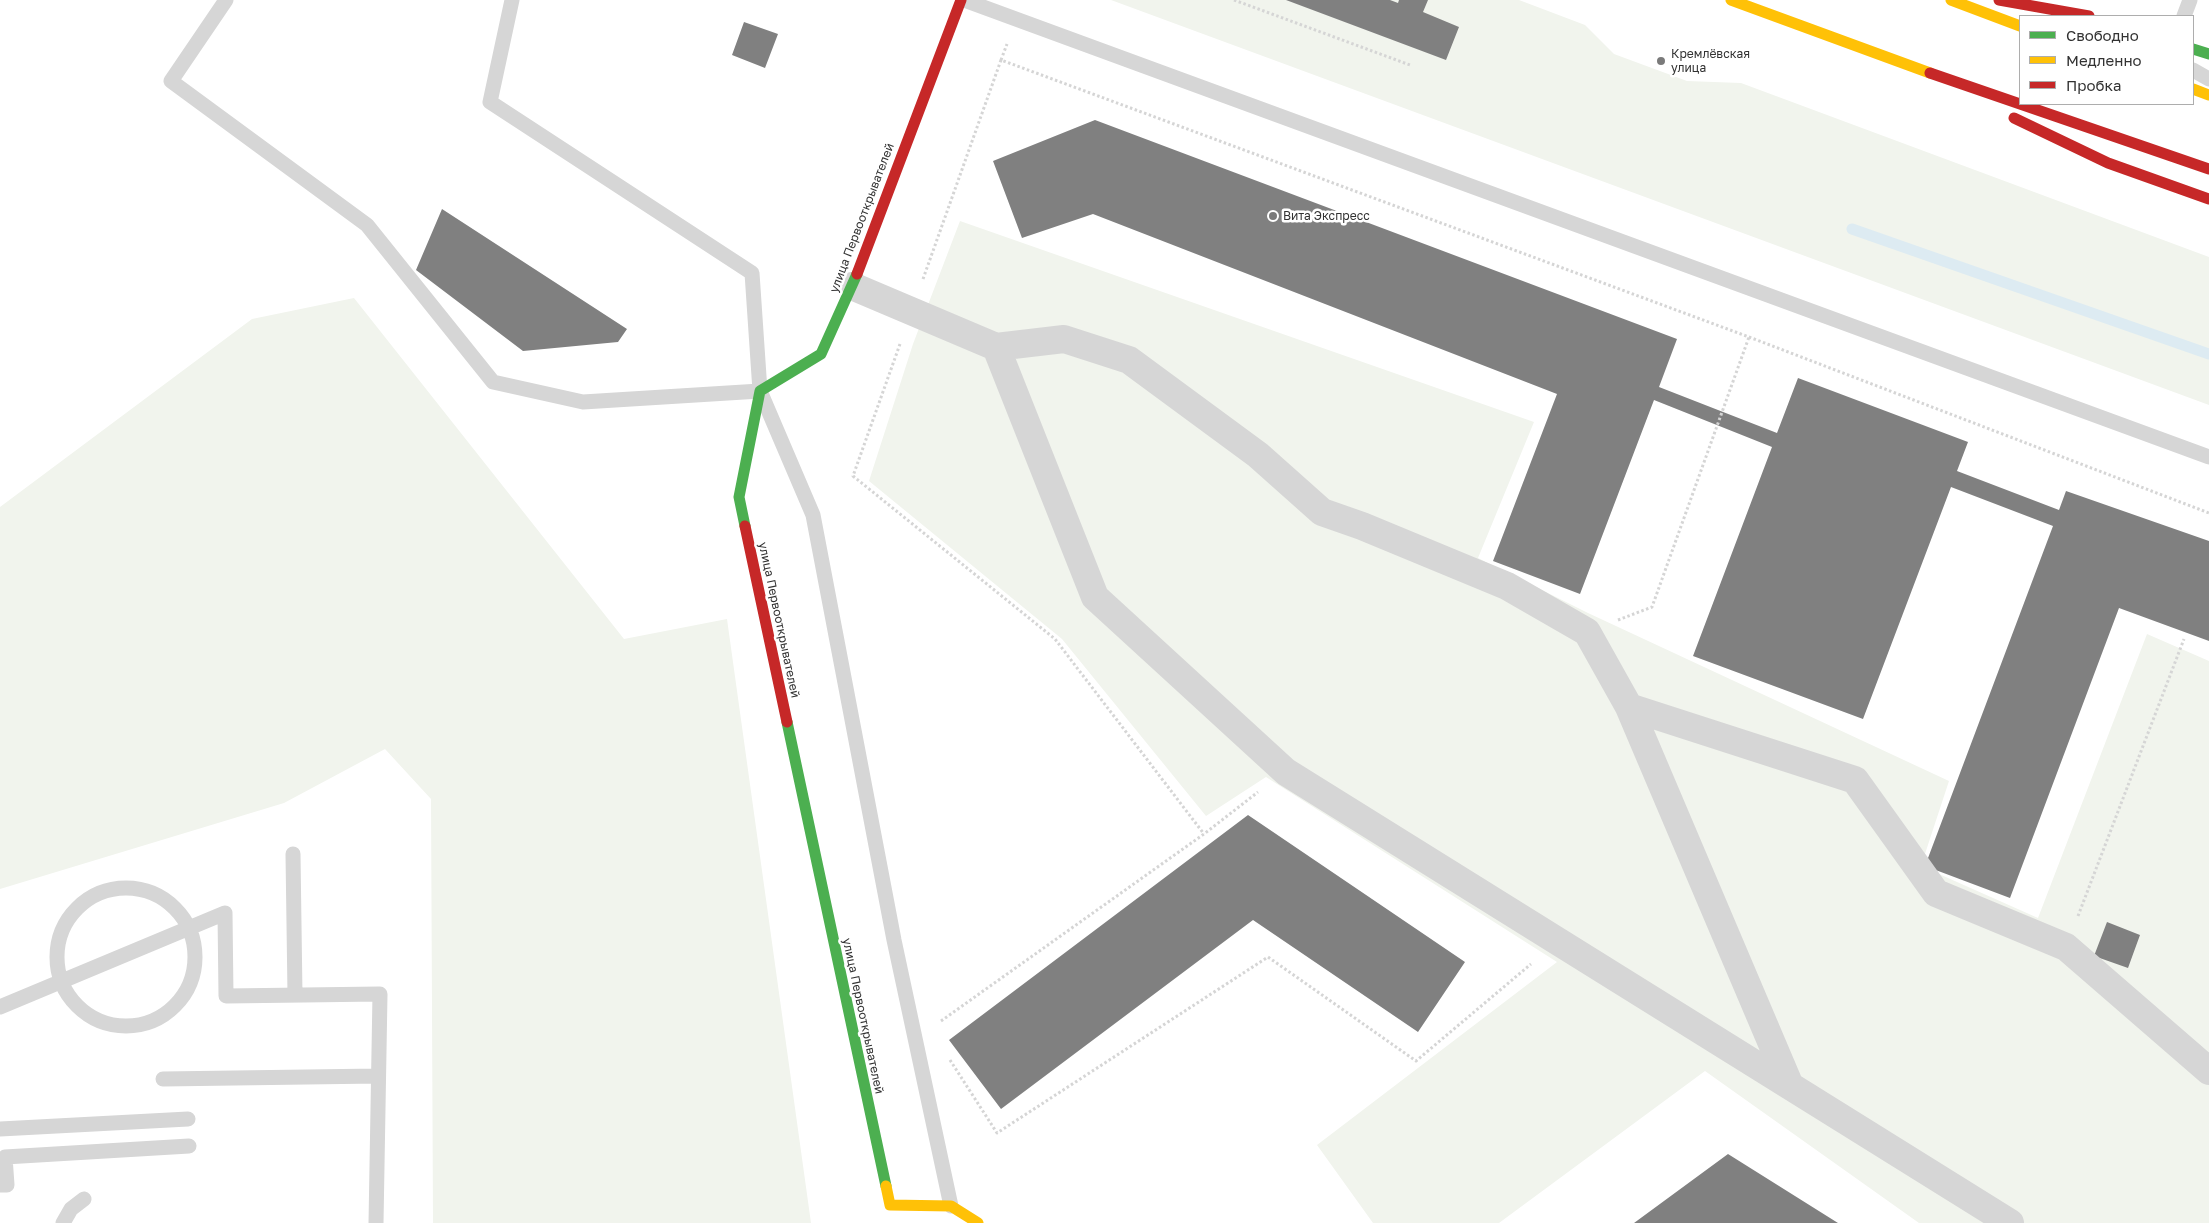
<!DOCTYPE html>
<html>
<head>
<meta charset="utf-8">
<style>
	body { margin:0 }
	#map { position:relative; width:2209px; height:1223px; overflow:hidden; background:#fff; font-family:"Golos Text",sans-serif }
	canvas { display:block }
	.legend { position:absolute; left:2019px; top:15px; width:175px; height:90px; box-sizing:border-box; background:#fff; border:1px solid #adadad; margin:0; padding:6px 9px; list-style:none; font-size:15px; color:#323232 }
	.legend li { display:flex; align-items:center; gap:10px; height:25px }
	.legend b { width:25px; border:1px solid #adadad }
</style>
</head>
<body>
<div id="map">
<canvas width="2209" height="1223"></canvas>
<ul class="legend">
<li><b style="height:6px;background:#4caf50"></b>Свободно</li>
<li><b style="height:6px;background:#ffc107"></b>Медленно</li>
<li><b style="height:6px;background:#c62828"></b>Пробка</li>
</ul>
</div>
<script>
const g = document.querySelector('canvas').getContext('2d');
g.lineJoin = 'round';
function fill(path, color) { g.fillStyle = color; g.fill(path, 'evenodd'); }
const poly = rows => new Path2D(rows.map(r => 'M' + r).join(''));
function strokePath(path, color, width, dash) { g.strokeStyle = color; g.lineWidth = width; g.lineCap = dash ? 'butt' : 'round'; g.setLineDash(dash || []); g.stroke(path); }
function label(font, color, halo, rows, align = 'center') {
  g.font = font + ' "Golos Text",sans-serif'; g.lineWidth = 5; g.setLineDash([]); g.textBaseline = 'middle'; g.strokeStyle = halo; g.fillStyle = color; for (const [text, x, y, turn = 0] of rows) {
    g.save(); g.translate(x, y); g.rotate((+turn || 0) * Math.PI / 180); g.textAlign = isNaN(turn) ? turn : align; if (halo) g.strokeText(text, 0, 0); g.fillText(text, 0, 0); g.restore();
  }
}
fill(poly([
	[1111,0,1519,0,1585,25,1614,54,1687,81,1741,83,2209,257,2209,405],
	[960,221,1534,422,1478,558,1588,613,1949,781,1921,866,2038,918,2147,634,2209,661,2209,1223,1919,1223,1705,1071,1499,1223,1373,1223,1317,1145,1557,962,1266,777,1206,816,1062,639,869,481,913,344],
	[354,298,624,639,727,619,811,1223,433,1223,431,799,385,749,284,803,0,889,0,507,252,319]
]), '#f1f4ed');
strokePath(poly([
	[1852,229,2209,354]
]), '#ddebf2', 11);
fill(poly([
	[1286,0,1390,0,1398,3,1399,0,1428,0,1423,12,1459,27,1446,60],
	[744,22,778,34,765,68,732,55],
	[1095,120,1677,339,1659,387,1777,433,1798,378,1968,442,1957,471,2059,510,2066,491,2209,541,2209,641,2119,608,2010,898,1925,866,2053,526,1951,487,1863,719,1693,656,1772,447,1654,400,1580,594,1493,561,1557,394,1093,214,1022,238,993,161],
	[442,209,627,329,618,342,523,351,416,270],
	[1248,815,1465,962,1418,1032,1253,920,1001,1109,949,1040],
	[2107,922,2140,935,2128,968,2094,956],
	[1728,1154,1838,1223,1634,1223]
]), '#808080');
strokePath(poly([
	[1234,0,1410,65],
	[1001,60,1007,44],
	[923,279,1001,60,1749,337,2209,513],
	[900,344,853,476,1055,639,1204,834],
	[1618,620,1652,607,1749,337],
	[2078,916,2184,639],
	[941,1021,1204,834,1258,792],
	[950,1060,997,1133,1268,957,1416,1061,1531,964]
]), '#d5d5d5', 3, [2.5, 2.5]);
strokePath(poly([
	[226,0,171,81,367,225,493,382,583,402,760,391],
	[512,0,490,102,752,273,760,391,813,515,894,940,951,1206],
	[964,0,2209,457],
	[2184,16,2190,0],
	[2193,70,2209,79],
	[293,854,295,995],
	'57 957a69 69 0 1 1 138 0a69 69 0 1 1-138 0Z',
	[0,1007,225,913,226,996,380,994,376,1223],
	[163,1079,378,1076],
	[0,1129,188,1119],
	[0,1185,7,1185,5,1157,189,1146],
	[63,1223,71,1209,84,1199]
]), '#d6d6d6', 15);
strokePath(poly([
	[852,286,996,347,1064,339,1129,360,1258,455,1322,512,1362,526,1507,586,1587,632,1629,707,1855,780,1936,893,2066,947,2209,1071],
	[996,347,1095,597,1286,772,2010,1223],
	[1629,707,1790,1086]
]), '#d6d6d6', 28);
strokePath(poly([
	[2193,49,2209,54],
	[745,526,739,497,760,391,821,354,857,274],
	[787,722,886,1186]
]), '#4caf50', 11);
strokePath(poly([
	[1731,0,1930,73],
	[1951,0,2020,26],
	[2193,89,2209,95],
	[886,1186,890,1205,951,1206,978,1223]
]), '#ffc107', 11);
strokePath(poly([
	[1999,0,2089,16],
	[1930,73,2209,169],
	[2014,118,2108,163,2209,199],
	[857,274,961,0],
	[745,526,787,722]
]), '#c62828', 11);
for (const [x, y, r, color] of [
	[1661,61,5,"#7a7a7a"],
	[1273,216,5,"#7a7a7a"]
]) { const dot = new Path2D(); dot.arc(x, y, r, 0, 2 * Math.PI); g.fillStyle = color; g.fill(dot); strokePath(dot, '#fff', 2); }
label('12px', '#323232', '#fff', [
	["Кремлёвская",1671,54],
	["улица",1671,68],
	["Вита Экспресс",1283,216]
], 'left');
label('12px', '#323232', '#fff', [
	["улица Первооткрывателей",862,218,-69],
	["улица Первооткрывателей",779,620,78],
	["улица Первооткрывателей",863,1016,78]
]);
</script>
</body>
</html>
